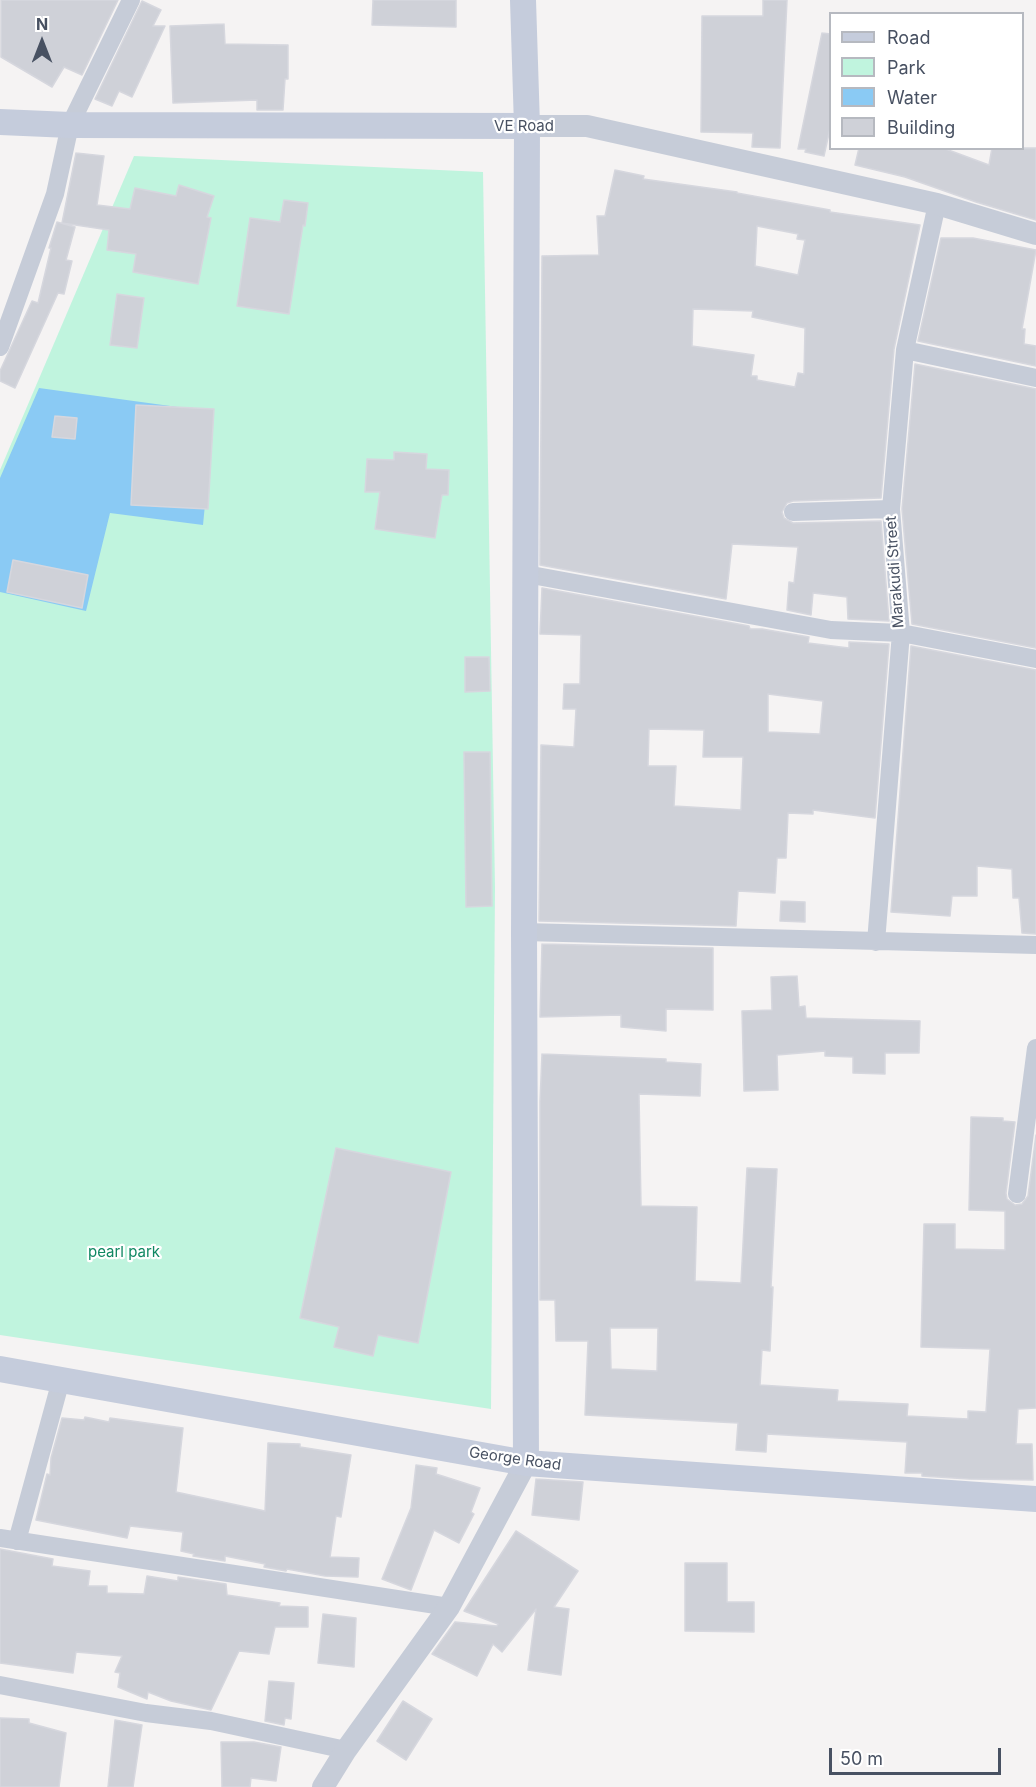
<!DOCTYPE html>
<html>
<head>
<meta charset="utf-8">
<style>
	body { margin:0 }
	#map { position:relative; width:1036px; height:1787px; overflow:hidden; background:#f5f3f3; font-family:Inter,sans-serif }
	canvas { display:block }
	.legend { position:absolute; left:829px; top:12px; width:195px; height:138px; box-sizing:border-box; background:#fff; border:2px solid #b6b9c0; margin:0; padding:8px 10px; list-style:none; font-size:18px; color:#485162 }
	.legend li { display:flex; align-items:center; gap:12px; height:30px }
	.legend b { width:30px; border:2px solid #b6b9c0 }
	.north { position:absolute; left:12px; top:12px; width:60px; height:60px; -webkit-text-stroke:4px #fff; paint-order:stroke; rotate:0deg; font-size:16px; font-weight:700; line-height:24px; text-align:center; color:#485162 }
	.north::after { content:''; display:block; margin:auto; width:21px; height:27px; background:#485162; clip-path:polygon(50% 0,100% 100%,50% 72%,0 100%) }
	.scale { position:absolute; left:829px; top:1748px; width:172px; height:27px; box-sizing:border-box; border:3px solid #485162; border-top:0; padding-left:8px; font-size:18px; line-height:21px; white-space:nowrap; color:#485162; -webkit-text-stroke:4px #fff; paint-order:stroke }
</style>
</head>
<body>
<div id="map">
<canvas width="1036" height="1787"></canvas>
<ul class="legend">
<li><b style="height:8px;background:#c5ccdc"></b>Road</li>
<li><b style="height:16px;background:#c0f4de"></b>Park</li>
<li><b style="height:16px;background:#8acaf4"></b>Water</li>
<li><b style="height:16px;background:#cfd1d8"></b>Building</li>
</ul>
<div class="north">N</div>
<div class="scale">50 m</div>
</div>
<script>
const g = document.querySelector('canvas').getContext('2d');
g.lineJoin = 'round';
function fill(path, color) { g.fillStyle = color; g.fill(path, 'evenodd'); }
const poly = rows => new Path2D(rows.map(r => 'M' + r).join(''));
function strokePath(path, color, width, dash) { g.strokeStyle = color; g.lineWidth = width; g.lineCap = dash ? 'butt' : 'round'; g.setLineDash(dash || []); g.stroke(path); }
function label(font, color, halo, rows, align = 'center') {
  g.font = font + ' Inter,sans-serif'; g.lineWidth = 4.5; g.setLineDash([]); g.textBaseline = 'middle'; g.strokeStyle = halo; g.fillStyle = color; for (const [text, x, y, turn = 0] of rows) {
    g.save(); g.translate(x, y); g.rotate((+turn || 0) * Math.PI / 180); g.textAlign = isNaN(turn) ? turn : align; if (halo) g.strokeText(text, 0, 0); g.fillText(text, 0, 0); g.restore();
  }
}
fill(poly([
	[134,156,483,172,495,888,491,1409,0,1335,0,470]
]), '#c0f4de');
fill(poly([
	[39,388,214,412,203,525,110,513,86,611,0,592,0,478]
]), '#8acaf4');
const building = poly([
	[1,0,118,0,82,75,64,67,52,87,1,57,1,0],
	[373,0,456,0,456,27,372,25,373,0],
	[763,0,787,0,780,148,752,147,753,133,701,132,702,16,763,16,763,0],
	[142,1,161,10,153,26,165,26,132,97,119,91,112,106,95,99,142,1],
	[224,24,225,44,288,45,288,79,285,79,283,110,257,110,257,100,173,103,170,26,224,24],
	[822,33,831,34,831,124,824,156,805,152,806,149,798,149,822,33],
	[859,148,943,148,989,165,992,148,1036,148,1036,220,976,202,905,177,855,165,859,148],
	[76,153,104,156,97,205,130,209,135,188,176,196,179,185,214,196,207,217,211,218,198,284,133,272,136,254,107,250,109,230,62,223,76,153],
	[615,170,644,176,643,179,737,192,737,193,830,210,830,212,920,225,894,349,881,498,793,501,787,503,782,512,784,518,793,523,881,521,889,621,848,619,847,597,813,593,811,615,787,610,789,582,794,583,798,547,732,544,726,599,540,565,542,256,599,255,597,216,605,216,615,170],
	[757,226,798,234,797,239,805,240,798,275,755,266,757,226],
	[693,309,753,311,752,317,805,328,804,374,798,373,795,387,757,380,757,376,751,376,754,355,692,346,693,309],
	[284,200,308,203,305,226,303,225,289,314,237,306,250,218,280,222,284,200],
	[57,222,75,227,66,260,72,261,64,294,58,293,15,388,0,381,0,371,32,301,38,303,51,248,49,248,57,222],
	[941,238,973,238,1036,250,1022,329,1025,329,1024,344,1036,346,1036,366,918,341,941,238],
	[117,294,144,298,137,348,110,345,117,294],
	[915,364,1036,389,1036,648,912,624,902,509,915,364],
	[136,405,214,409,208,509,131,505,136,405],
	[55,416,77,418,75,439,52,437,55,416],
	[394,452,427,454,426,469,449,470,448,495,442,495,435,538,375,529,380,492,365,492,367,459,394,460,394,452],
	[13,560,88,575,82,608,7,592,13,560],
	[542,588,749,626,750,629,762,629,809,637,808,643,849,648,849,642,889,644,875,818,813,810,813,814,788,813,786,858,777,858,775,893,738,891,736,926,539,921,541,745,574,747,576,709,563,709,564,684,580,684,581,635,540,634,542,588],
	[768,694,823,701,820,734,768,732,768,694],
	[649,729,704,730,703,757,743,757,741,810,674,806,676,766,648,766,649,729],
	[911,646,1036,670,1036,934,1022,933,1019,898,1013,898,1012,869,977,866,977,896,952,896,950,916,891,912,911,646],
	[465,657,489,657,490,691,465,692,465,657],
	[464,752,490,752,492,906,466,907,464,752],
	[781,901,805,902,805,922,780,921,781,901],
	[542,944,713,948,713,1010,666,1009,666,1031,621,1027,621,1015,540,1017,542,944],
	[797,976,799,1007,805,1006,806,1018,920,1021,919,1053,885,1053,885,1074,853,1073,853,1057,825,1056,825,1051,777,1055,778,1090,744,1091,742,1011,772,1010,771,977,797,976],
	[542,1054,666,1059,666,1062,701,1064,700,1096,639,1094,641,1206,697,1207,695,1281,741,1283,747,1168,777,1169,771,1287,773,1287,770,1351,762,1350,760,1385,838,1390,837,1401,908,1404,907,1416,968,1419,968,1411,986,1412,990,1349,921,1347,924,1224,955,1224,955,1249,1005,1250,1005,1211,969,1210,971,1117,1003,1118,1003,1121,1015,1122,1006,1193,1007,1199,1015,1205,1022,1204,1028,1196,1036,1135,1036,1408,1018,1409,1016,1444,1032,1444,1033,1480,969,1479,922,1476,922,1473,905,1473,907,1442,767,1434,766,1452,736,1450,738,1423,585,1415,588,1341,556,1341,555,1300,540,1300,540,1102,542,1054],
	[610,1328,658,1328,657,1371,611,1369,610,1328],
	[336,1148,451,1172,418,1343,378,1335,373,1356,334,1347,339,1327,300,1318,336,1148],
	[85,1417,109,1422,110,1418,183,1428,176,1492,265,1511,268,1443,300,1444,300,1447,351,1455,341,1517,336,1516,330,1557,359,1558,358,1577,325,1576,287,1569,286,1571,264,1567,265,1564,225,1556,225,1561,193,1556,194,1554,181,1551,183,1532,130,1526,127,1538,36,1520,47,1474,50,1475,51,1458,62,1418,84,1420,85,1417],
	[416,1465,437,1468,436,1474,480,1488,471,1512,474,1514,459,1543,434,1530,411,1590,382,1579,411,1508,416,1465],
	[536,1479,583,1482,579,1520,532,1515,536,1479],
	[516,1531,578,1571,554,1607,569,1609,561,1675,528,1670,536,1609,502,1652,493,1644,477,1676,432,1654,455,1622,497,1626,498,1624,464,1611,516,1531],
	[0,1549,53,1559,52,1566,90,1571,88,1586,107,1586,107,1593,144,1594,147,1576,178,1581,178,1577,226,1584,227,1595,280,1603,279,1606,308,1607,308,1627,275,1627,269,1654,239,1651,211,1710,171,1701,148,1692,147,1699,118,1687,120,1673,115,1672,122,1656,76,1652,73,1673,0,1663,0,1549],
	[685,1563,727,1563,727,1602,754,1602,754,1632,685,1631,685,1563],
	[323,1614,356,1618,354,1667,318,1663,323,1614],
	[269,1681,294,1683,291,1719,285,1718,284,1725,265,1721,269,1681],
	[403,1701,432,1719,406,1760,377,1741,403,1701],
	[0,1718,29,1719,29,1723,66,1733,59,1787,0,1787,0,1718],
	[115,1720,142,1725,133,1787,108,1787,115,1720],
	[221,1742,254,1742,281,1747,276,1781,251,1778,250,1787,222,1787,221,1742]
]);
fill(building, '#cfd1d8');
strokePath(building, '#d6d7de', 1.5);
strokePath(poly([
	[0,347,55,194,70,125,131,0],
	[905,350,1036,378],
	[793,512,891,509],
	[526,574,831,630,901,633,1036,659],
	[524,932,1036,945],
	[876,942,901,633,891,509,905,350,937,204],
	[1017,1194,1036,1048],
	[0,1538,449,1607],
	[17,1541,61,1380],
	[0,1685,146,1713,211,1721,346,1750]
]), '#c6ccd8', 18);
strokePath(poly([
	[527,126,587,126,937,204,1036,234],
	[323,1787,346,1750,449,1607,526,1463]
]), '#c6ccd8', 22);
strokePath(poly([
	[523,0,527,126,524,932,526,1463],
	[0,122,70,125,527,126],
	[0,1369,526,1463,1036,1499]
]), '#c5ccdc', 26);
label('15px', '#485162', '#fff', [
	["VE Road",524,126],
	["Marakudi Street",895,572,-94],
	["George Road",515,1459,8]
]);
label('15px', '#108762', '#fff', [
	["pearl park",124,1252]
]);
</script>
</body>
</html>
